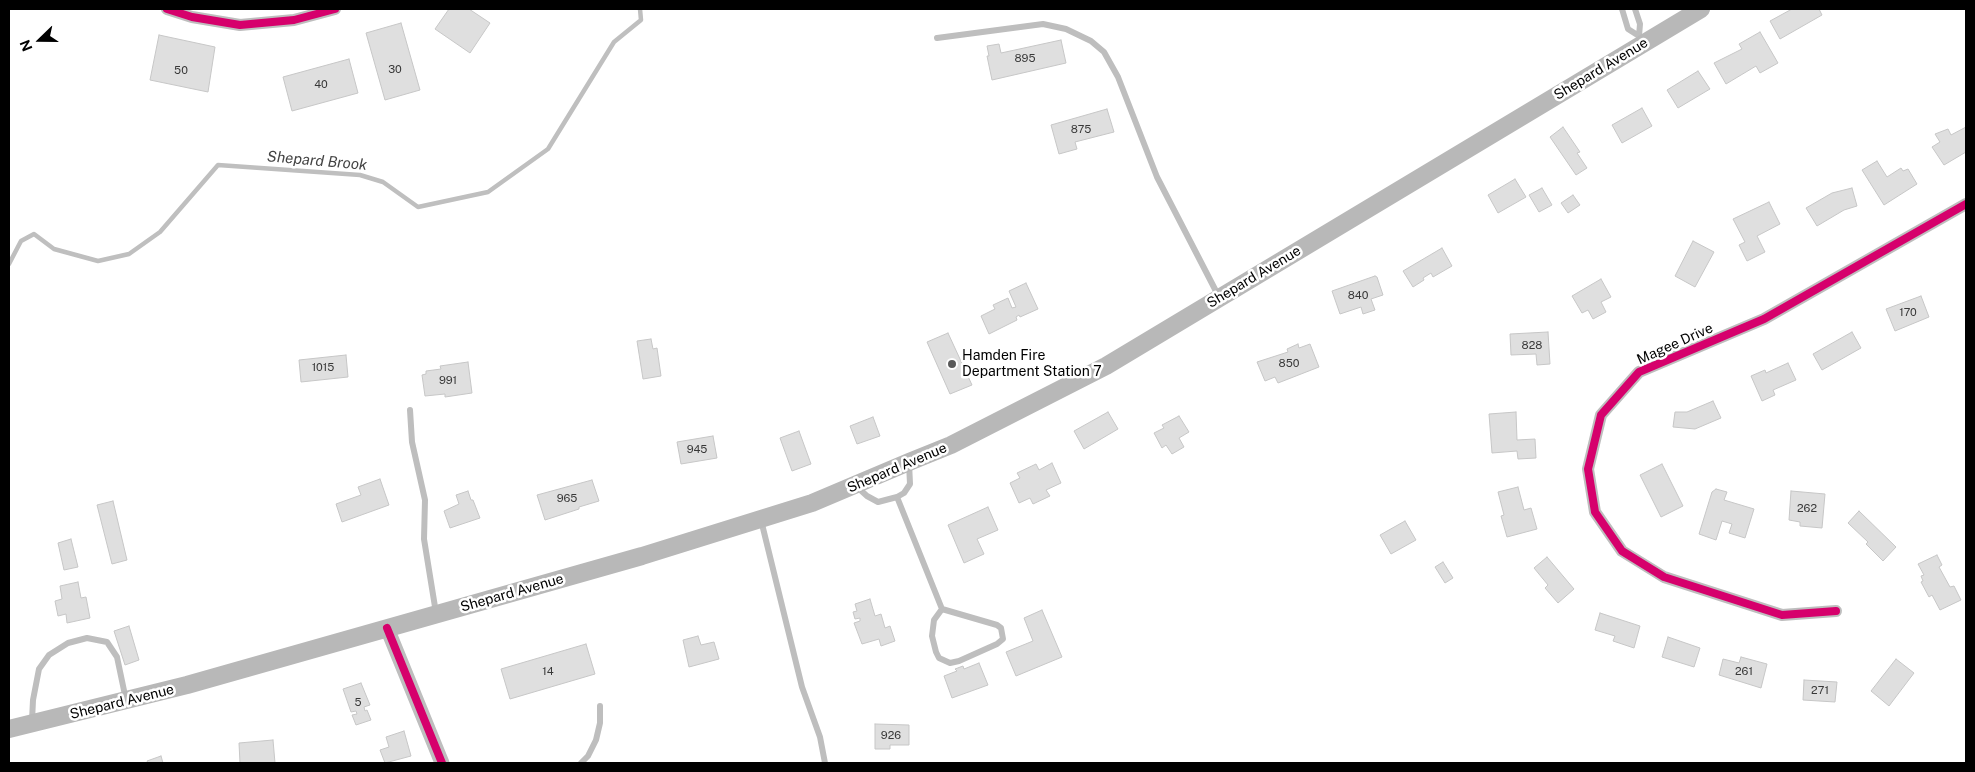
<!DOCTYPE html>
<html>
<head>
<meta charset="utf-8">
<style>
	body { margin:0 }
	#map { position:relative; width:1975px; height:772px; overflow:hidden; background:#fff; font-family:"Public Sans",sans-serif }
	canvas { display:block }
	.frame { position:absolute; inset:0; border:10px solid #000; pointer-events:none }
	.north { position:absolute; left:15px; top:15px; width:50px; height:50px; -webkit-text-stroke:4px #fff; paint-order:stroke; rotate:248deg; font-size:14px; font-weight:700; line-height:20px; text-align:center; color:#000 }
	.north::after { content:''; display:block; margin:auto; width:18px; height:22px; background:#000; clip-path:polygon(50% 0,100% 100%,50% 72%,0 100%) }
</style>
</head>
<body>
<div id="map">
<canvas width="1975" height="772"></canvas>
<div class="frame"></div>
<div class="north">N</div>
</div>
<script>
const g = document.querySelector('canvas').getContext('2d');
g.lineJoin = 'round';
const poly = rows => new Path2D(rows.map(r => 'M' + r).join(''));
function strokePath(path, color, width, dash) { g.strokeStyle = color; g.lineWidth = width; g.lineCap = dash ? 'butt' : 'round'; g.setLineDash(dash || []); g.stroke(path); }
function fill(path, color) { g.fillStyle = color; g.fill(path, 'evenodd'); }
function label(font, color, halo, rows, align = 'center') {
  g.font = font + ' "Public Sans",sans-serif'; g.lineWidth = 5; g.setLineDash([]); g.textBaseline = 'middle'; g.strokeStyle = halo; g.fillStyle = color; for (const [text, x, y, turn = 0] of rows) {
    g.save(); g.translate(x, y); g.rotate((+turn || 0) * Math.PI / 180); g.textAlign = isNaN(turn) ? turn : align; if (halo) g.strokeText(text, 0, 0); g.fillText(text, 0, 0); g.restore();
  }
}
strokePath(poly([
	[9,264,21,241,34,234,54,249,98,261,129,254,160,232,218,165,360,175,383,182,418,207,488,192,548,149,614,42,641,20,640,9]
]), '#bfbfbf', 4.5);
const building = poly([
	[449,9,469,9,490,23,470,53,435,29,449,9],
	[1792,9,1819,9,1822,15,1780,39,1770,21,1792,9],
	[401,23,420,90,385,100,366,33,401,23],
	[1760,32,1778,63,1760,73,1756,66,1726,84,1714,63,1742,49,1739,44,1760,32],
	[159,35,215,47,208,92,150,80,159,35],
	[1061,40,1066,63,992,80,987,56,989,56,987,46,999,44,1001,53,1061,40],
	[349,59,358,93,292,111,283,77,349,59],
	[1698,71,1710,89,1678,108,1667,90,1698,71],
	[1642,108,1652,126,1622,143,1612,125,1642,108],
	[1107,109,1114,132,1075,142,1077,149,1059,154,1051,125,1107,109],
	[1563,127,1580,152,1577,153,1587,168,1576,175,1550,137,1563,127],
	[1966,127,1966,152,1944,165,1932,147,1940,142,1935,134,1948,129,1951,135,1966,127],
	[1877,161,1887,177,1901,168,1903,171,1908,169,1917,184,1884,205,1862,170,1877,161],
	[1515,179,1526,197,1498,213,1488,195,1515,179],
	[1542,188,1552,205,1539,212,1529,195,1542,188],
	[1852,188,1857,206,1844,210,1817,226,1806,208,1832,193,1852,188],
	[1573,195,1580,205,1568,213,1561,203,1573,195],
	[1769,202,1780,224,1757,236,1765,252,1747,261,1739,245,1745,242,1733,219,1769,202],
	[1693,241,1714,252,1695,287,1675,276,1693,241],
	[1442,248,1452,266,1433,277,1431,273,1423,278,1424,280,1413,287,1403,271,1442,248],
	[1375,276,1377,277,1383,295,1371,299,1375,310,1363,314,1361,307,1340,314,1332,291,1375,276],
	[1601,279,1611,297,1601,302,1606,312,1593,319,1588,310,1582,313,1572,296,1601,279],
	[1026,283,1038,309,1020,317,1019,315,1016,317,1017,320,989,334,981,316,995,309,993,305,1008,298,1012,308,1016,307,1009,291,1026,283],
	[1921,296,1929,317,1895,331,1886,309,1921,296],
	[1548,332,1550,364,1537,365,1536,354,1511,355,1510,334,1548,332],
	[1852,332,1861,348,1822,370,1813,354,1852,332],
	[948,333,972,385,950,394,927,342,948,333],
	[651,339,653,349,657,348,661,376,643,379,637,341,651,339],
	[1298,344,1299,348,1310,344,1319,367,1278,383,1275,377,1265,381,1257,362,1288,352,1287,349,1298,344],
	[346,355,348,377,301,382,299,360,346,355],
	[468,362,472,393,445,397,445,394,425,396,422,375,426,374,426,371,441,369,440,366,468,362],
	[1788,363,1796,380,1773,390,1775,395,1762,401,1751,376,1765,370,1766,373,1788,363],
	[1713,401,1721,418,1695,429,1673,427,1675,412,1687,412,1713,401],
	[1108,412,1118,429,1084,449,1074,431,1108,412],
	[1516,412,1517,440,1535,439,1536,458,1518,459,1517,451,1492,453,1489,414,1516,412],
	[1179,416,1189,432,1179,438,1184,447,1172,454,1166,445,1162,448,1154,433,1164,428,1162,425,1179,416],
	[873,417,880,436,857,444,850,426,873,417],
	[799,431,811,464,792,471,780,438,799,431],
	[713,436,717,458,681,464,677,442,713,436],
	[1052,463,1061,483,1046,490,1050,496,1033,504,1030,498,1019,503,1010,483,1020,478,1017,473,1036,464,1039,470,1052,463],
	[1662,464,1683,506,1661,517,1640,475,1662,464],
	[380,479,389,505,342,522,336,504,361,495,358,487,380,479],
	[592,480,599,501,579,507,579,509,545,520,537,495,592,480],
	[1518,487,1524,510,1531,508,1537,529,1507,537,1501,516,1504,515,1498,492,1518,487],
	[1716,489,1727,492,1724,500,1754,509,1745,538,1729,533,1732,524,1722,521,1716,540,1699,534,1712,492,1716,489],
	[468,491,471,500,473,500,480,518,450,528,444,511,459,504,456,495,468,491],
	[1791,491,1825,494,1822,528,1800,526,1800,522,1789,520,1791,491],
	[113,501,127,560,112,564,97,505,113,501],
	[988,507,998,530,977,539,984,554,964,563,948,525,988,507],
	[1859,511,1896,547,1883,561,1866,544,1868,542,1848,523,1859,511],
	[1405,521,1416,540,1391,554,1380,535,1405,521],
	[71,539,78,567,64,570,58,543,71,539],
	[1937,555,1942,565,1939,567,1950,587,1954,586,1961,600,1940,610,1932,595,1929,597,1921,582,1923,581,1921,576,1924,575,1918,564,1937,555],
	[1547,557,1574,589,1558,603,1545,588,1548,585,1534,568,1547,557],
	[1443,562,1453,578,1445,583,1435,567,1443,562],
	[78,582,81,598,86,597,90,618,67,623,66,614,58,616,55,601,62,599,60,586,78,582],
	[870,599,875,616,881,614,885,628,890,626,895,641,881,646,879,639,862,644,854,623,860,621,860,618,855,619,853,612,857,611,855,604,870,599],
	[1042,610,1062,657,1016,676,1006,652,1033,641,1024,618,1042,610],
	[1600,613,1640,626,1634,648,1613,641,1615,636,1595,630,1600,613],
	[129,626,139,660,125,665,114,631,129,626],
	[698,636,701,645,714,642,719,659,689,667,683,640,698,636],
	[1668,637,1700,648,1694,667,1662,657,1668,637],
	[586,644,595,674,510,699,501,669,586,644],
	[1741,657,1767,664,1761,688,1719,675,1723,659,1739,663,1741,657],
	[1896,659,1914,673,1889,706,1871,691,1896,659],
	[979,663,988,685,952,698,944,676,957,671,955,669,963,666,964,669,979,663],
	[1804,680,1837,682,1835,702,1803,700,1804,680],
	[361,683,370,705,364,707,365,711,367,710,371,720,356,725,352,715,357,714,356,711,351,712,343,689,361,683],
	[875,724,909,725,909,745,890,745,890,749,875,749,875,724],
	[404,731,411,756,385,763,380,750,389,747,386,737,404,731],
	[273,740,275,763,240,763,239,743,273,740],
	[161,756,163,763,148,763,147,761,161,756]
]);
fill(building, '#dfdfdf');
strokePath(building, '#c7c7c7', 1);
strokePath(poly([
	[1622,9,1628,29,1639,36],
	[1635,9,1640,24,1639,36,1642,43],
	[937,38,1043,24,1066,29,1091,41,1104,52,1118,77,1157,177,1219,297],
	[410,410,412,442,425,500,424,539,436,613],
	[856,486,867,496,878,502,897,497,904,493,910,484,909,463],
	[897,497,942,609,934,620,932,636,936,652,939,658,950,663,959,661,997,644,1003,639,1001,628,997,625,942,609],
	[761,520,802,687,820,737,825,763],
	[32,721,33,700,39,669,49,655,68,643,87,638,107,642,117,657,126,700],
	[581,763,588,756,596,740,600,723,600,706]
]), '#bebebe', 6);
strokePath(poly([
	[167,9,192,17,240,25,294,20,335,9],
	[1836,611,1782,615,1664,577,1622,551,1595,512,1588,469,1601,415,1639,372,1764,319,1966,204]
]), '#bebebe', 12);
strokePath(poly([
	[387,628,442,763]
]), '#bebebe', 15);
strokePath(poly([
	[9,729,187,685,642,556,812,503,909,462,951,445,1106,366,1701,9]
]), '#b8b8b8', 18);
strokePath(poly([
	[167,9,192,17,240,25,294,20,335,9],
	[1836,611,1782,615,1664,577,1622,551,1595,512,1588,469,1601,415,1639,372,1764,319,1966,204],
	[387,628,442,763]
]), '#d6006c', 8);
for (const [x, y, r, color] of [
	[952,364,5,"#595959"]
]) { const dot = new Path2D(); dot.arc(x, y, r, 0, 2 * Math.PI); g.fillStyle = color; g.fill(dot); strokePath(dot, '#fff', 2); }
label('11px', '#383838', null, [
	["895",1025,59],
	["30",395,70],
	["50",181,71],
	["40",321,85],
	["875",1081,130],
	["840",1358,296],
	["170",1908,313],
	["828",1532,346],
	["850",1289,364],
	["1015",323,368],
	["991",448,381],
	["945",697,450],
	["965",567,499],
	["262",1807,509],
	["14",548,672],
	["261",1744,672],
	["271",1820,691],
	["5",358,703],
	["926",891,736]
]);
label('14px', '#000', '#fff', [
	["Shepard Avenue",1601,69,-31],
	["Shepard Avenue",1254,277,-31],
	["Magee Drive",1675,344,-24],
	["Shepard Avenue",897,468,-23],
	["Shepard Avenue",512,593,-16],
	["Shepard Avenue",122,702,-14]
]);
label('14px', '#000', '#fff', [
	["Hamden Fire",962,356],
	["Department Station 7",962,372]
], 'left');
label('italic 15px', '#444', '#fff', [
	["Shepard Brook",317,161,5]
]);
</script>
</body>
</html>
